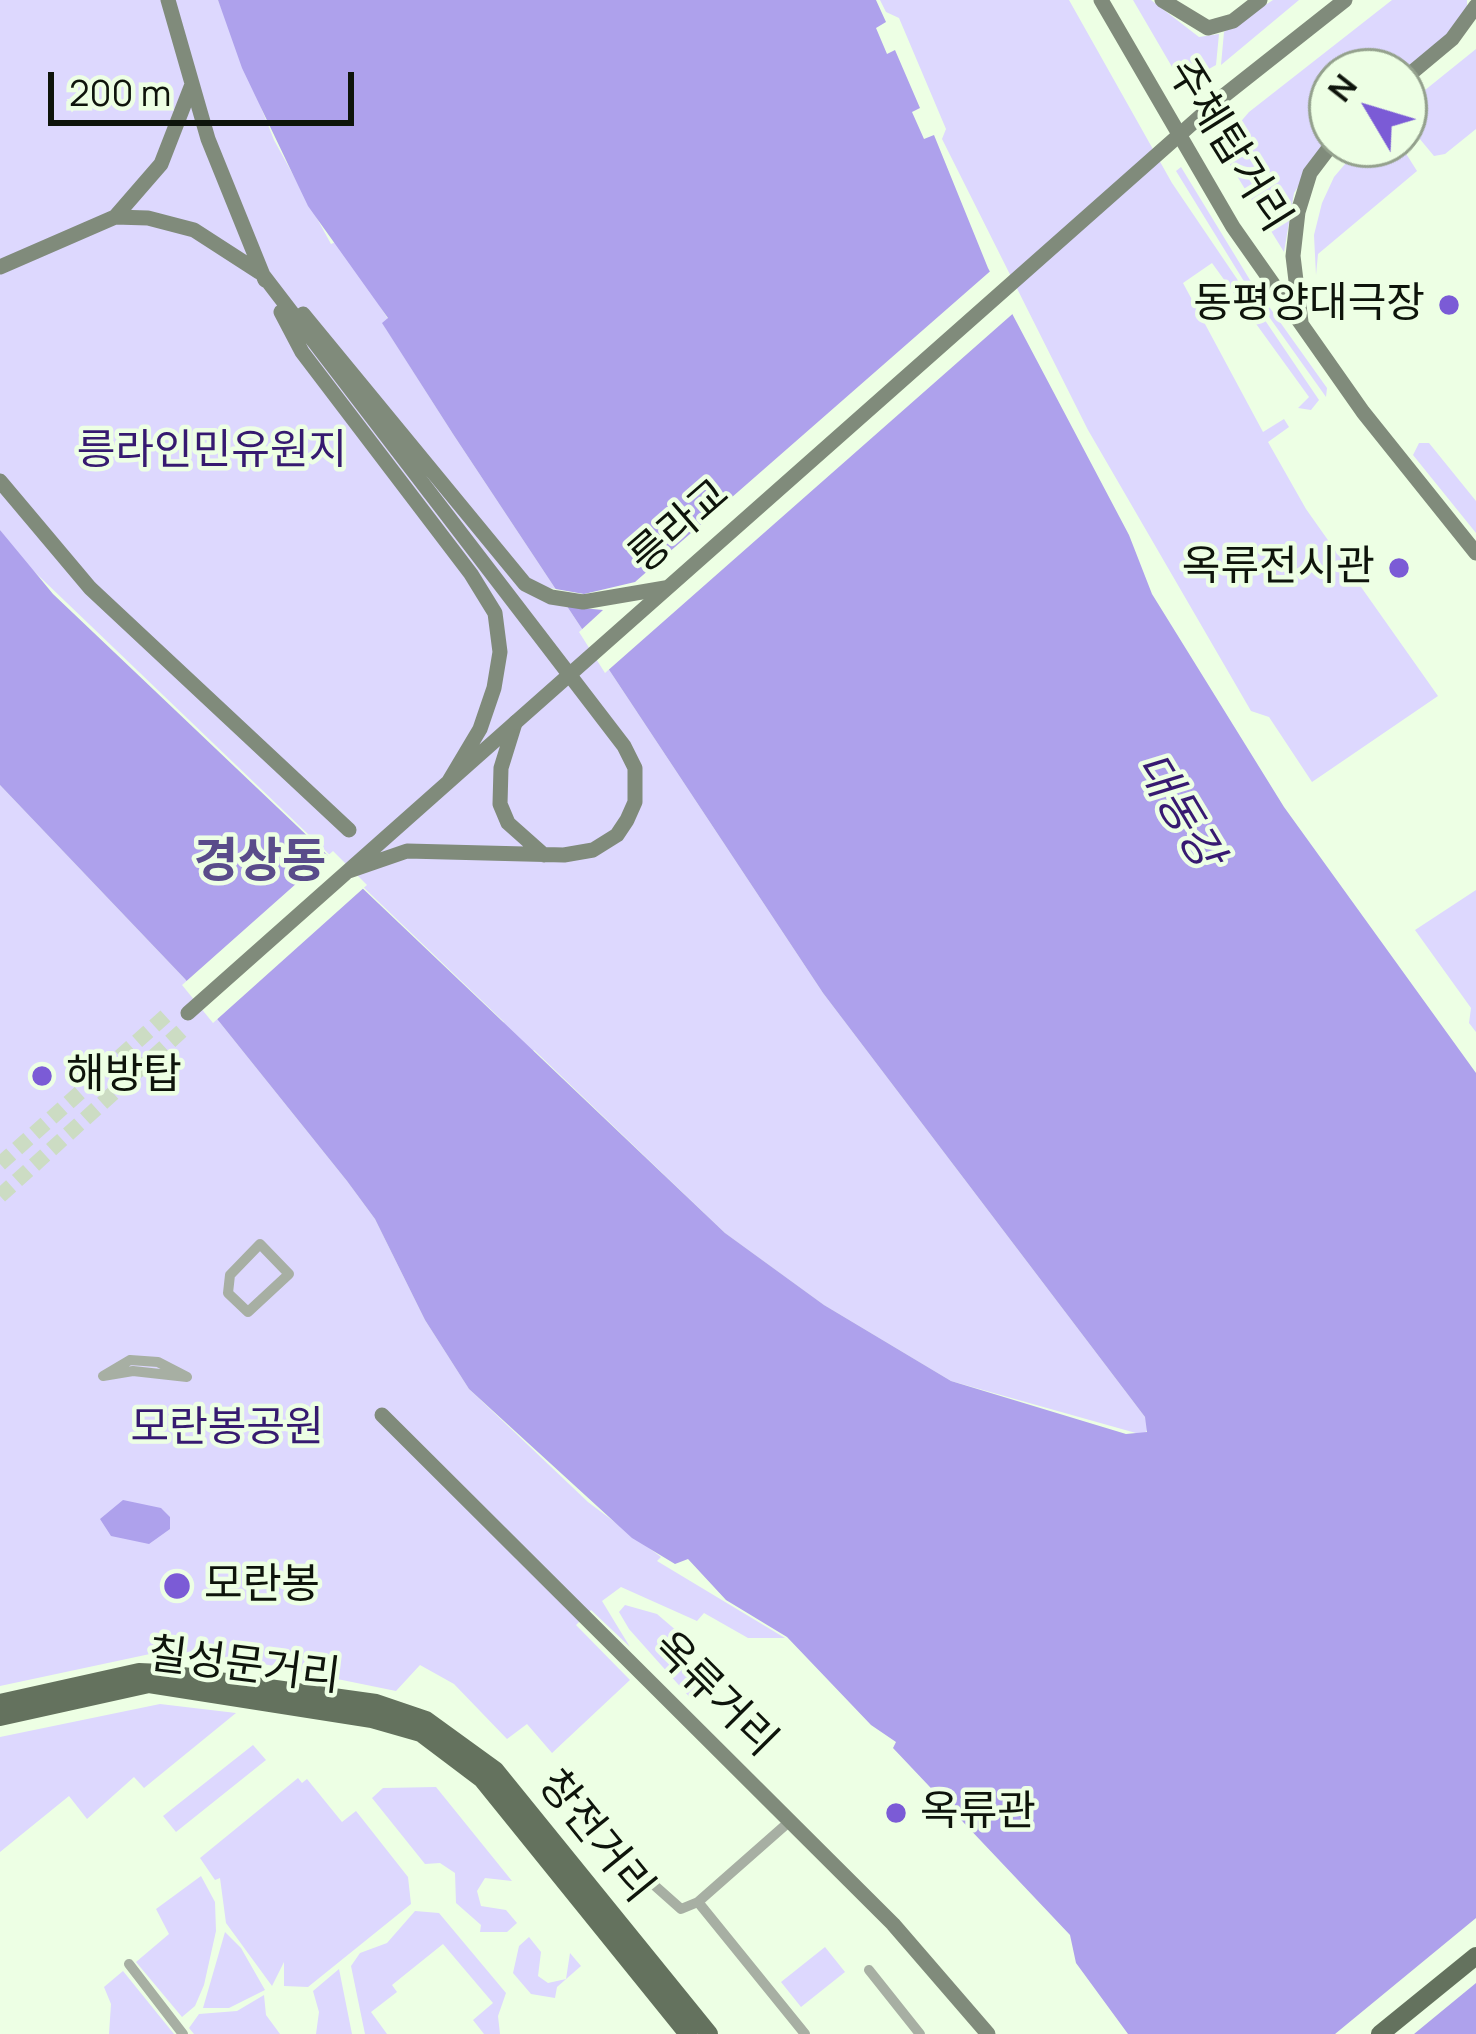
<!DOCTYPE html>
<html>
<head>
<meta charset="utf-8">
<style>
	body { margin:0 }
	#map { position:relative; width:1476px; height:2034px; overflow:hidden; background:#edffe4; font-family:Manrope,sans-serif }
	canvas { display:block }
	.north { position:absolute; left:1308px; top:48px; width:120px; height:120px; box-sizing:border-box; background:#edffe4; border:3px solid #94a18d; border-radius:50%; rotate:308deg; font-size:33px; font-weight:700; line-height:48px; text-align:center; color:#0e140b }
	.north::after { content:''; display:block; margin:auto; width:42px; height:54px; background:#7b5bd6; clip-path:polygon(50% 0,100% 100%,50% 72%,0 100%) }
	.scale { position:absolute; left:48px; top:72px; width:306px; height:54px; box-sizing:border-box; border:6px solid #0e140b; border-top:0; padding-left:15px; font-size:36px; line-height:42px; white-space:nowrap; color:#0e140b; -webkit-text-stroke:9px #edffe4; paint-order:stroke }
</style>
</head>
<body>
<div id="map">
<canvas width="1476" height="2034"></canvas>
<div class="north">N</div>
<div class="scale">200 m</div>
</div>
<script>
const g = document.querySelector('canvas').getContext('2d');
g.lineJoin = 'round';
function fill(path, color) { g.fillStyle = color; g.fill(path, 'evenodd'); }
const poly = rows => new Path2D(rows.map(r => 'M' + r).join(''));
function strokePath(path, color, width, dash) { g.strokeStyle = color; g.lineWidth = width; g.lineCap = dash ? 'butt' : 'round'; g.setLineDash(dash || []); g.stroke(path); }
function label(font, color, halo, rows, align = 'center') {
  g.font = font + ' Manrope,"Noto Sans KR",sans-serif'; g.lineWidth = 9; g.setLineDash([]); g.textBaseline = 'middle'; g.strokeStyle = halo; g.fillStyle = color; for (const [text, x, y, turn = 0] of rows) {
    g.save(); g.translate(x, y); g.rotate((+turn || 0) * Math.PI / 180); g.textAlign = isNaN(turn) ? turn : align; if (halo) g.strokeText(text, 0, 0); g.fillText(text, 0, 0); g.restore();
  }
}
fill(poly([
	[0,0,218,0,274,140,331,244,338,241,348,256,388,319,383,324,453,434,823,993,1145,1417,1149,1428,1143,1435,951,1381,824,1305,725,1233,534,1050,530,1053,501,1026,504,1022,18,556,0,530],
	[880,0,1069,0,1172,183,1319,400,1311,410,1298,408,1309,397,1212,263,1183,283,1263,432,1284,419,1289,427,1268,442,1306,509,1438,696,1312,782,1269,717,1251,711,1088,430,942,139,946,129,899,18,886,12],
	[1133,0,1151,0,1199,37,1219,34,1216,65,1182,84],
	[1273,0,1299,0,1221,65,1224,32],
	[1392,0,1467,0,1467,7,1460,25,1404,72,1332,72,1332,134,1294,193,1284,252,1219,147,1249,112],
	[1476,49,1476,129,1445,154,1434,156,1404,120,1404,107],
	[1362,144,1400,144,1417,171,1318,254,1316,275,1314,235,1322,203,1334,177],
	[1181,167,1250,280,1327,388,1326,397,1245,283,1176,171],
	[1419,443,1429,443,1476,501,1476,533,1413,455],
	[0,785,185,979,347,1181,375,1219,425,1320,469,1389,588,1502,661,1557,657,1561,785,1638,748,1638,704,1613,697,1621,621,1587,602,1601,630,1647,591,1610,576,1625,630,1680,552,1753,527,1724,507,1739,454,1684,420,1665,396,1691,249,1661,164,1651,0,1686],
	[1476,890,1476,1032,1469,1023,1471,1008,1415,930],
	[625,1605,657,1614,685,1638,675,1649,710,1685,693,1701,629,1629,619,1612],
	[160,1704,236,1713,144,1788,134,1777,87,1819,69,1796,0,1852,0,1737],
	[253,1745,266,1760,176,1832,163,1816],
	[298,1778,302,1783,307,1779,342,1822,356,1811,408,1877,411,1904,308,1987,284,1986,284,1962,272,1986,226,1923,220,1878,215,1880,200,1858],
	[436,1787,512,1881,485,1878,477,1891,481,1906,506,1910,517,1923,507,1932,480,1932,481,1925,456,1903,455,1873,440,1863,425,1864,372,1798,383,1788],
	[201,1876,215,1902,216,1931,204,1985,195,2006,182,2017,136,1962,169,1934,156,1909],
	[415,1911,439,1913,506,1993,498,2016,500,2034,484,2034,473,2020,493,2003,443,1944,392,1985,397,1992,371,2012,387,2034,365,2034,351,1966,360,1953,387,1943],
	[225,1932,241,1948,265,1990,229,2008,203,2008],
	[529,1937,541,1952,538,1976,548,1983,566,1979,570,1953,581,1966,557,1987,555,1998,531,1994,513,1973,519,1946],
	[825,1947,845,1972,801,2007,781,1982],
	[339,1969,352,2034,316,2034,319,2012,313,1991],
	[123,1971,161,2018,174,2034,109,2034,111,2004,104,1987],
	[264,1995,266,2015,280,2034,194,2034,189,2028,199,2014,237,2011]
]), '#ddd8fe');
fill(poly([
	[218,0,876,0,886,22,876,28,887,54,895,50,920,108,912,112,924,139,934,135,988,268,1129,535,1152,594,1284,807,1476,1073,1476,2034,1128,2034,1076,1963,1070,1935,893,1748,896,1742,871,1725,787,1637,726,1600,688,1559,675,1564,632,1538,469,1389,425,1320,375,1219,347,1181,185,979,0,785,0,530,53,594,725,1233,824,1305,951,1381,1126,1434,1147,1432,1145,1417,823,993,453,434,382,323,388,318,308,206,242,68],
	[123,1500,161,1508,170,1517,170,1529,149,1544,111,1536,100,1519]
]), '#aea1ec');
fill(poly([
	[995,267,1017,310,605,673,579,632,603,610,562,606,550,588,584,594,635,582],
	[333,851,367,885,213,1023,182,985],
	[1476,1918,1476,1983,1414,2034,1335,2034]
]), '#edffe4');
strokePath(poly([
	[0,1164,171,1011],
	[0,1196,185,1028]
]), '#ccdcc3', 15, [15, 8]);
strokePath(poly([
	[260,1244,289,1274,248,1312,228,1293,230,1275,260,1244],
	[130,1360,158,1362,187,1377,133,1371,103,1376,130,1360],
	[790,1821,698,1902,805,2034],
	[654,1885,681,1909,698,1902],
	[129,1964,183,2034],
	[869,1970,920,2034]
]), '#a7afa3', 10);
strokePath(poly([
	[168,0,208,139,265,280],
	[1101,0,1233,227,1363,412,1476,553],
	[1162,0,1208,28,1233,21,1260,0],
	[1404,79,1452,39,1476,6],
	[1221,98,1345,0],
	[115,217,148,218,194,230,259,272],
	[0,267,115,217,161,164,191,87],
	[263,275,624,746,635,768,635,802,627,820,617,835,593,850,564,855,407,851,349,871],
	[281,312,302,352,471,574,495,613,500,652,494,688,480,729,449,781],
	[303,314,525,584,551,597,583,602,665,588],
	[1301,322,1293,256,1298,212,1310,173,1332,144],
	[0,481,90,588,349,830],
	[515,723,501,768,500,804,508,823,544,855],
	[188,1013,516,722],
	[382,1415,893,1924,988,2034]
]), '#808b7b', 15);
strokePath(poly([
	[0,1703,139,1672,161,1673,376,1703,426,1720,495,1770,709,2034],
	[0,1717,149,1684,372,1719,421,1733,482,1779,688,2034],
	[1380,2034,1476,1956]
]), '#64725e', 18);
strokePath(poly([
	[516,722,1221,98]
]), '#808b7b', 15);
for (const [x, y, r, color] of [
	[1449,305,12,"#7b5bd6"],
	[1399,568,12,"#7b5bd6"],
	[42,1076,12,"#7b5bd6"],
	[177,1586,15,"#7b5bd6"],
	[896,1813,12,"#7b5bd6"]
]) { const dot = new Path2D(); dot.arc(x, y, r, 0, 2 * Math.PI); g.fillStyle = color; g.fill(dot); strokePath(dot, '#edffe4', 4.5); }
label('42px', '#0e140b', '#edffe4', [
	["주체탑거리",1228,146,58],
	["릉라교",680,527,-41],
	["칠성문거리",244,1667,7],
	["옥류거리",714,1695,45],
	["창전거리",595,1837,51]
]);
label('42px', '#0e140b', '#edffe4', [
	["동평양대극장",1425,305,"right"],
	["옥류전시관",1375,568,"right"],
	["해방탑",66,1076],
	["모란봉",204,1586],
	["옥류관",920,1813]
], 'left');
label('42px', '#361a70', '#edffe4', [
	["릉라인민유원지",212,452],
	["모란봉공원",227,1429]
]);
label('italic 45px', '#371a71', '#edffe4', [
	["대동강",1177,811,59]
]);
label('bold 48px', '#594c8a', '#edffe4', [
	["경상동",260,864]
]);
</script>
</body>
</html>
